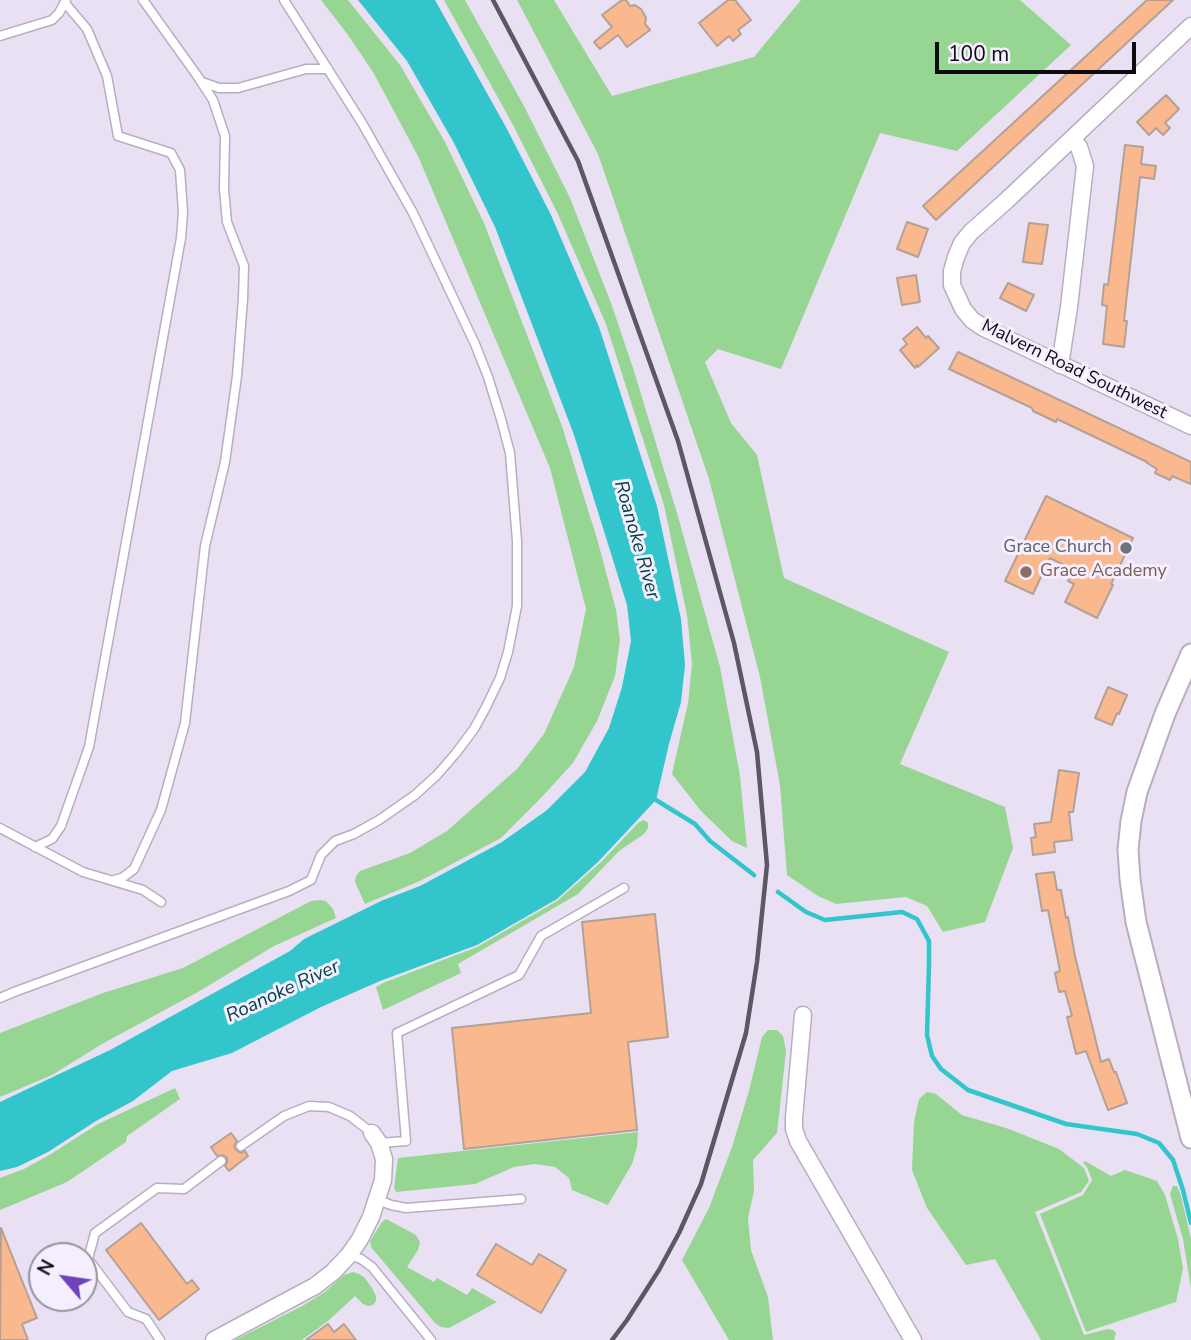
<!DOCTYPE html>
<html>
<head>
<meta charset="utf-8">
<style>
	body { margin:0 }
	#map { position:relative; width:1191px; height:1340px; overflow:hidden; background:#e9e0f4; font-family:"Nunito Sans",sans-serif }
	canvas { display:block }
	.north { position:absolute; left:28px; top:1242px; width:70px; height:70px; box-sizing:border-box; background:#f5eefe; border:2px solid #98939f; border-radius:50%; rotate:299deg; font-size:19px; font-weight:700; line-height:28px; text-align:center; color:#0d0a10 }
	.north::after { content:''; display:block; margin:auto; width:24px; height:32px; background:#6f43bb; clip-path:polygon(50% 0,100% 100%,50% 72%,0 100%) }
	.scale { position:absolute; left:935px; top:42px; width:201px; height:32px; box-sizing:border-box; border:4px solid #0d0a10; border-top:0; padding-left:9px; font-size:21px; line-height:24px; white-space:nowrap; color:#0d0a10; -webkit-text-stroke:5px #f5eefe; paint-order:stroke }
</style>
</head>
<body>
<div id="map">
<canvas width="1191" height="1340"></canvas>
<div class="north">N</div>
<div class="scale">100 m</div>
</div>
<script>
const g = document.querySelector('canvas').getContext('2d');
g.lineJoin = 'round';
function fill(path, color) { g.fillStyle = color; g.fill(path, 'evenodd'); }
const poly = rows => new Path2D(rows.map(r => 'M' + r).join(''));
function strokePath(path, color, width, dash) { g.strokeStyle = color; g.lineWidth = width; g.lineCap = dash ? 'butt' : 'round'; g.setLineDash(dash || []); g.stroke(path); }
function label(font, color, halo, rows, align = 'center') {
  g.font = font + ' "Nunito Sans",sans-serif'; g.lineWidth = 6; g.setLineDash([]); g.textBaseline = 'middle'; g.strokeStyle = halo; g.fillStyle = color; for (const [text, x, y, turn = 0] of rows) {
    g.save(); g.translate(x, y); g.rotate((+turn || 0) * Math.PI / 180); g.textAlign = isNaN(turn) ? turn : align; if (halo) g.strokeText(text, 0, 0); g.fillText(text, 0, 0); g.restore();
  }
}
fill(poly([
	[321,0,348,0,400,65,445,142,484,223,562,426,598,542,616,610,620,640,615,676,597,721,573,763,540,799,501,838,420,881,365,904,355,882,356,876,360,871,410,853,447,831,517,769,544,734,574,667,586,609,550,468,418,156,373,72,348,35],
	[444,0,465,0,524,106,570,198,611,303,634,371,677,513,720,667,740,776,747,848,732,841,701,811,672,774,688,703,692,664,687,615,664,505,606,324,557,212,513,125],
	[517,0,554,0,612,96,754,57,801,0,1020,0,1071,45,957,151,880,133,781,369,718,349,705,362,731,423,757,455,784,578,949,652,900,764,1005,807,1013,848,985,922,943,932,927,906,906,897,836,904,818,896,787,875,780,785,760,677,709,479,598,154],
	[644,820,648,823,648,828,644,834,619,851,578,894,458,964,461,973,383,1010,376,987,383,983,477,947,557,901,601,862,639,822],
	[320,900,326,901,333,909,336,918,274,946,198,992,102,1044,52,1075,0,1097,0,1033,103,993,183,968,311,901],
	[768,1030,777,1030,783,1036,786,1051,777,1133,753,1160,754,1191,748,1218,751,1250,768,1297,773,1340,729,1340,682,1260,709,1208,732,1147,749,1091,762,1037],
	[175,1088,180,1099,127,1136,126,1142,67,1182,0,1210,0,1178,24,1169,51,1154,98,1124],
	[927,1092,936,1094,962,1115,1009,1129,1059,1149,1084,1168,1089,1181,1081,1192,1035,1212,1084,1335,1108,1329,1113,1330,1116,1333,1114,1340,1041,1340,995,1259,966,1265,927,1208,912,1170,914,1122,919,1099],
	[638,1132,637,1147,632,1164,608,1205,572,1190,569,1178,555,1167,535,1164,514,1167,475,1184,396,1192,394,1188,398,1158],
	[1085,1161,1111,1176,1125,1170,1157,1181,1165,1195,1178,1239,1183,1269,1176,1302,1086,1332,1040,1214,1083,1195,1092,1180,1087,1167,1083,1163],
	[1173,1186,1177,1186,1181,1196,1191,1239,1191,1289,1183,1239,1170,1194],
	[386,1219,416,1235,420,1242,418,1250,407,1267,434,1282,437,1278,467,1295,472,1288,497,1302,449,1328,441,1327,435,1323,371,1247,370,1241,382,1222],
	[353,1272,359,1274,364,1277,372,1288,376,1296,376,1301,373,1305,368,1306,363,1304,355,1296,328,1321,302,1340,235,1340,304,1305,325,1292,344,1275]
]), '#97d592');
fill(poly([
	[358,0,435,0,507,129,551,215,599,327,657,506,681,619,685,665,681,702,669,744,656,800,598,862,557,899,477,945,380,981,321,1007,232,1053,172,1071,133,1101,96,1121,48,1152,17,1167,0,1171,0,1102,110,1050,290,951,304,939,381,901,420,886,502,842,547,810,585,772,609,728,622,687,631,641,627,605,574,435,495,227,454,143,407,61]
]), '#32c6cc');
strokePath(poly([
	[653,797,656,800,695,824,710,841,754,875],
	[778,892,806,912,825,920,902,912,917,919,929,941,929,965,927,1035,932,1056,941,1069,968,1090,1066,1124,1137,1134,1159,1143,1173,1160,1183,1190,1191,1223]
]), '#32c6cc', 4.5);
const building = poly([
	[622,0,626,0,630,6,635,5,641,9,646,18,645,24,650,30,627,47,618,35,600,49,594,42,612,27,602,15,622,0],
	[728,0,735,0,751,20,738,30,741,34,733,41,729,36,717,46,699,23,728,0],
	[1147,0,1173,0,936,220,923,206,1147,0],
	[1166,95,1179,109,1165,123,1170,128,1163,135,1156,128,1149,135,1137,122,1166,95],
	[1125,145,1143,147,1141,164,1156,166,1154,179,1140,177,1124,321,1127,321,1124,347,1103,344,1107,306,1102,305,1104,284,1108,285,1125,145],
	[907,222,928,229,918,257,897,249,907,222],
	[1029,223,1048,225,1042,264,1023,262,1029,223],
	[916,275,920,302,902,305,897,278,916,275],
	[1008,283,1034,295,1026,311,1000,298,1008,283],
	[917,327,926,338,928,336,939,348,918,367,917,365,915,368,900,350,907,344,903,339,917,327],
	[958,352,1191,462,1191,484,1172,476,1170,480,1155,473,1157,469,1147,463,1147,462,1057,419,1056,422,1033,411,1032,408,949,369,958,352],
	[1046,496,1133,538,1111,584,1113,585,1097,618,1065,602,1074,584,1068,581,1073,570,1050,558,1033,594,1005,581,1046,496],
	[1108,687,1127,695,1119,714,1117,713,1112,725,1095,718,1108,687],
	[1059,770,1079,773,1073,812,1069,812,1072,840,1054,842,1055,852,1033,855,1031,838,1036,837,1034,824,1051,822,1059,770],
	[1054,872,1057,890,1061,890,1066,918,1068,917,1075,956,1101,1062,1109,1059,1114,1072,1116,1072,1127,1103,1108,1110,1086,1051,1076,1054,1067,1017,1072,1016,1065,991,1059,992,1055,973,1060,971,1048,910,1042,911,1036,874,1054,872],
	[655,914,668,1037,628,1042,637,1130,464,1149,452,1028,591,1013,582,922,655,914],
	[231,1133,237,1141,234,1146,236,1150,241,1153,245,1151,248,1156,229,1171,225,1166,227,1163,227,1158,223,1155,217,1156,211,1147,231,1133],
	[141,1223,187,1284,192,1280,199,1289,159,1320,106,1250,141,1223],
	[1,1228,37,1318,22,1324,28,1340,0,1340,1,1228],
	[496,1244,532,1265,539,1254,566,1270,541,1313,477,1275,496,1244],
	[328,1324,334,1332,344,1324,356,1340,306,1340,328,1324]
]);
fill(building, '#fab88e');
strokePath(building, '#b4a196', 2);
const service = poly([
	[0,36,52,20,59,13,66,0],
	[202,82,219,88,238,88,306,69,328,69],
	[0,828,83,872,143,890,161,902],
	[35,847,52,839,61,826,89,747,181,238,183,212,180,170,171,153,118,136,107,76,87,29,65,3],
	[114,880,122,878,134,869,161,810,185,723,205,546,225,462,237,376,243,299,244,266,227,222,224,189,225,136,213,100,196,74,143,0],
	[0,998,14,992,289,891,311,880,321,855,335,841,354,834,379,820,415,795,437,775,456,753,474,729,485,709,500,678,508,652,517,606,517,541,510,453,501,419,488,377,475,344,413,213,362,123,284,0],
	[379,1143,406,1141,397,1033,519,975,541,936,624,888],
	[241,1146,284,1116,309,1106,329,1107,350,1116,372,1133],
	[378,1200,391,1205,406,1208,521,1199],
	[349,1255,361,1259,372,1267,431,1340],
	[160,1340,146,1319,128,1312,88,1259,95,1233,157,1188,184,1189,221,1161]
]);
const minor = poly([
	[1191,26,1006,201,971,232,962,243,956,257,952,271,952,285,963,309,972,320,984,328,1191,426],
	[1060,365,1069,307,1085,166,1079,147,1072,139],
	[803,1015,794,1118,794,1129,798,1141,913,1340],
	[214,1340,315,1286,333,1272,349,1255,360,1239,371,1217,383,1180,384,1159,379,1143,372,1133]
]);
const tertiary = poly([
	[1191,654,1165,714,1137,792,1131,821,1128,850,1130,879,1136,922,1191,1138]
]);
strokePath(service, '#b7aec1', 11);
strokePath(minor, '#b7aec1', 19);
strokePath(tertiary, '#b7aec1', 23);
strokePath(service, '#fff', 8);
strokePath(minor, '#fff', 16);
strokePath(tertiary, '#fff', 19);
strokePath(poly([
	[493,0,578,161,678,441,734,643,757,752,767,865,757,962,746,1033,701,1184,679,1233,659,1270,627,1320,612,1340]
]), '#5c5762', 4.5);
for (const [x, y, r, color] of [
	[1126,548,7,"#6b7280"],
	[1026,572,7,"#8d6e63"]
]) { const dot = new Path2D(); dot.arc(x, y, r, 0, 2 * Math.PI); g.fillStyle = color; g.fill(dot); strokePath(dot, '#f5eefe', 2.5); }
label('18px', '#0d0a10', '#f5eefe', [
	["Malvern Road Southwest",1074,370,26]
]);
label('18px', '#5b616d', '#f5eefe', [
	["Grace Church",1112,548]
], 'right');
label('18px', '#785e54', '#f5eefe', [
	["Grace Academy",1040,572]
], 'left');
label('italic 19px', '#004144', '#f5eefe', [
	["Roanoke River",636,540,74],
	["Roanoke River",283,992,-25]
]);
</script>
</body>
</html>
